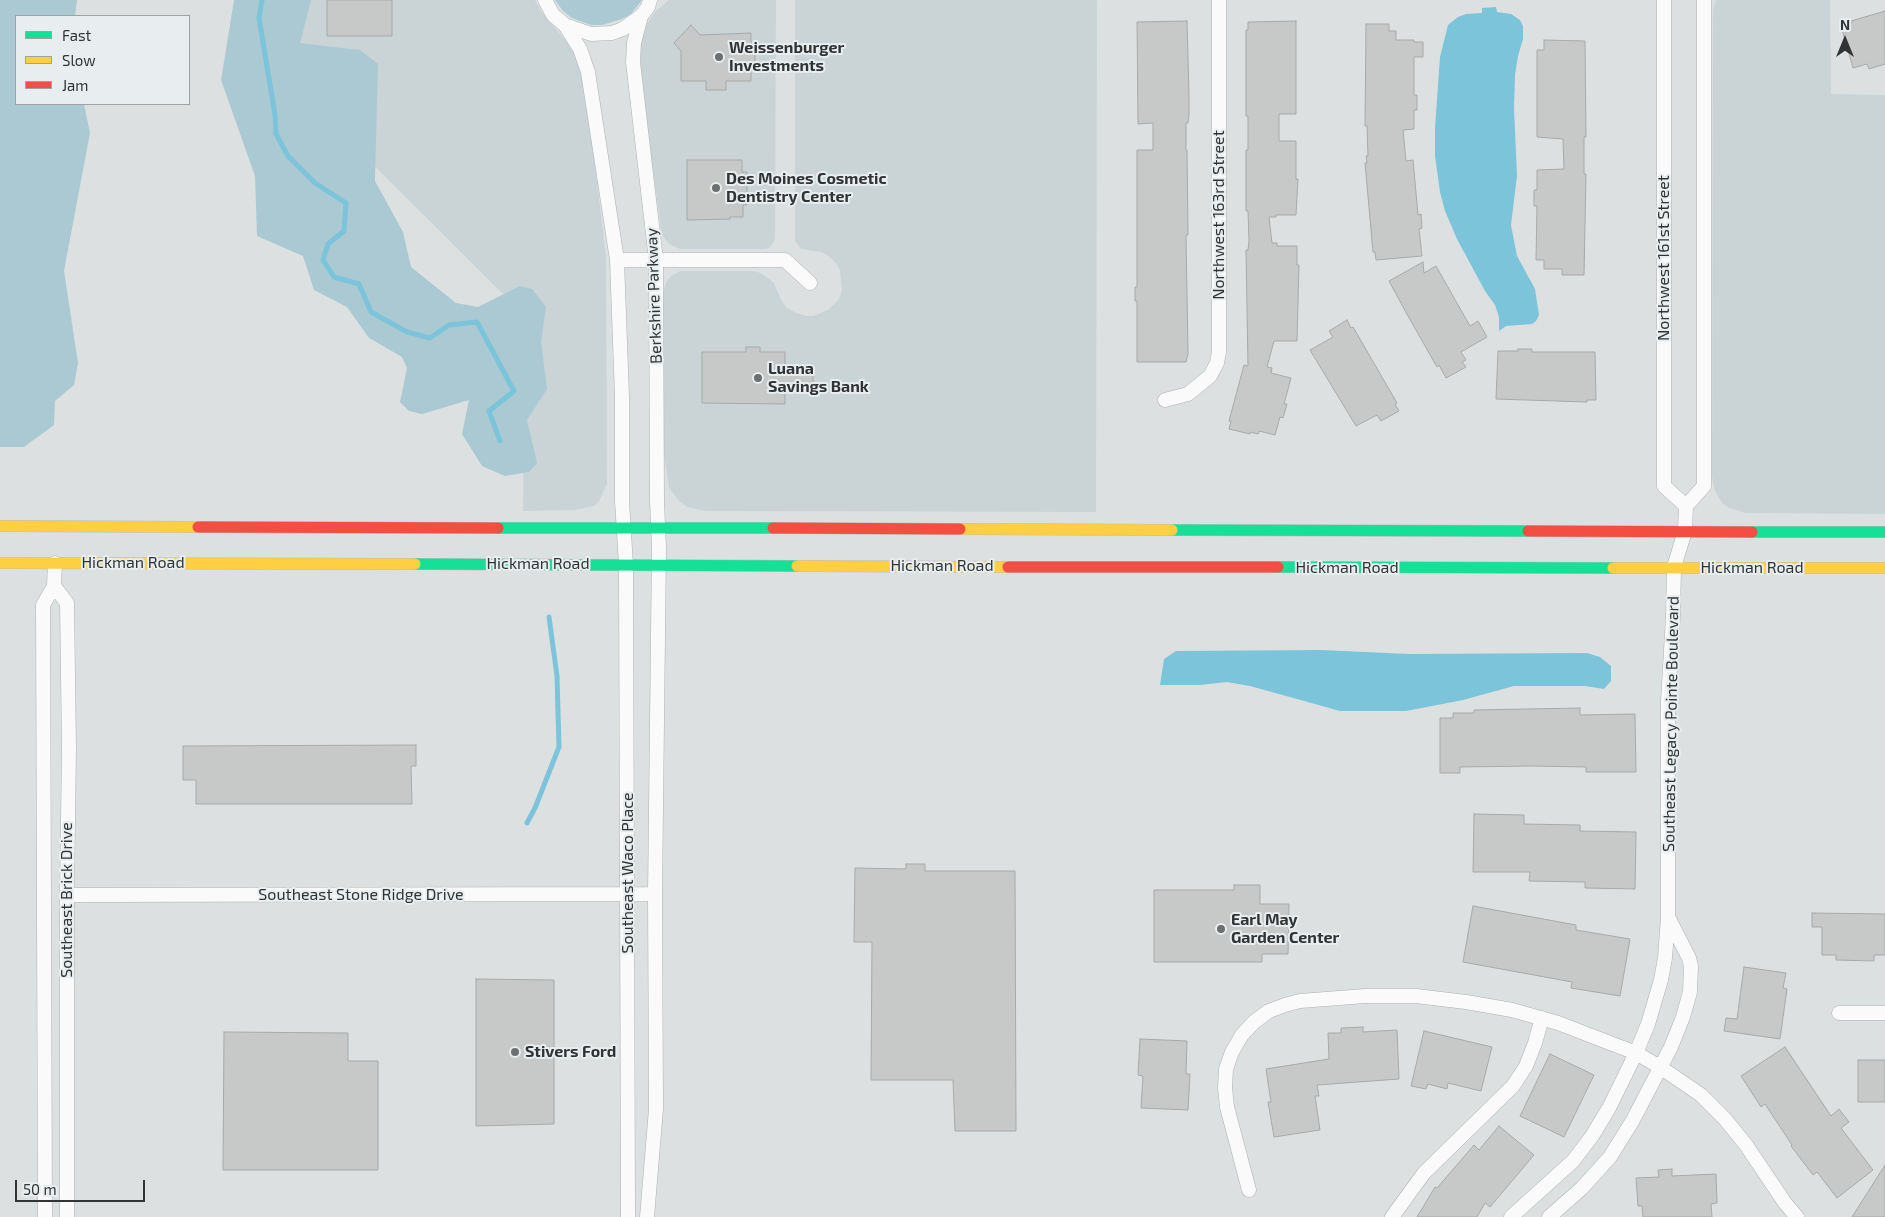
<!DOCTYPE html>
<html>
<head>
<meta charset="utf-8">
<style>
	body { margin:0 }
	#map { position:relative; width:1885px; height:1217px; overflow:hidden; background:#dde0e1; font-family:"Exo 2",sans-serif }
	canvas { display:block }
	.legend { position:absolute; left:15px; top:15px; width:175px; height:90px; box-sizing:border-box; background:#e8eef0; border:1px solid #9fa3a5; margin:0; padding:6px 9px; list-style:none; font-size:15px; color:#313334 }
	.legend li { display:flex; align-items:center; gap:10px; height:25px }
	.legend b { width:25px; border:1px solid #9fa3a5 }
	.north { position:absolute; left:1820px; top:15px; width:50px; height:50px; -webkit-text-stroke:4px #e8eef0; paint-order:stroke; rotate:0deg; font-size:14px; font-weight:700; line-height:20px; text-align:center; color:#313334 }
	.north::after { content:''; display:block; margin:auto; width:18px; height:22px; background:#313334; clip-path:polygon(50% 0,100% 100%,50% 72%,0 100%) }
	.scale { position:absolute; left:15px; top:1180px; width:130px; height:22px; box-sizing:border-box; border:2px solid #313334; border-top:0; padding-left:6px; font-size:15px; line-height:18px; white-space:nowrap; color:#313334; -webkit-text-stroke:4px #e8eef0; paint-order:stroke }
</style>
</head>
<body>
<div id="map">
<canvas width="1885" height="1217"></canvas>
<ul class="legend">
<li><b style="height:6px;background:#16e098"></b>Fast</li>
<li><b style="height:6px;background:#ffcf43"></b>Slow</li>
<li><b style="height:6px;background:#f24e42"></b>Jam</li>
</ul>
<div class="north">N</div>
<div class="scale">50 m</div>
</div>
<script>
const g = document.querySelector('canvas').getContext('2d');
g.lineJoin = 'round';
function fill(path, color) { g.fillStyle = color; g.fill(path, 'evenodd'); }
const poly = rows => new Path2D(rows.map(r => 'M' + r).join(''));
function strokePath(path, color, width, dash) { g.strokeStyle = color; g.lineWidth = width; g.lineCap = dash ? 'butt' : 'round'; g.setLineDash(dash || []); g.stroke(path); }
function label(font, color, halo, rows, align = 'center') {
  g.font = font + ' "Exo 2",sans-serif'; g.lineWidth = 4; g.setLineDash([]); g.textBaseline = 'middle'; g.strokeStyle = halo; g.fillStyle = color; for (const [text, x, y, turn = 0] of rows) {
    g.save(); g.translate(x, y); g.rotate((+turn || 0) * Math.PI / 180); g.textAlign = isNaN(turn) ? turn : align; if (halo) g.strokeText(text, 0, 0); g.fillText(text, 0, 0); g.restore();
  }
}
fill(poly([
	[301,0,535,0,541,11,575,52,585,84,606,256,607,484,599,501,594,506,575,510,523,511,524,315,298,90],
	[669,0,776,0,775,238,774,242,769,248,765,249,680,249,669,244,662,235,641,84,640,45,643,33,648,22,656,11],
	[795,0,1097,0,1096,512,705,511,687,507,679,501,669,488,663,446,663,293,666,282,670,277,680,271,753,271,761,273,774,283,781,300,787,308,796,313,806,316,813,316,828,310,839,299,842,290,840,271,836,263,829,256,821,252,801,249,795,241],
	[1716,0,1830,0,1831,94,1885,95,1885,514,1745,513,1729,508,1722,503,1715,491,1712,477,1713,9]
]), '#cad4d7');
fill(poly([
	[0,0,77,0,75,16,16,16,16,104,84,104,90,133,64,271,78,363,74,385,55,401,54,425,24,447,0,447],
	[234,0,311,0,300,43,360,50,378,64,375,181,403,232,411,267,456,303,478,307,520,286,532,289,546,307,541,342,547,389,527,420,537,463,529,472,505,476,482,466,462,434,469,400,422,414,409,411,400,402,407,368,402,357,369,338,347,307,314,290,303,256,257,236,255,176,221,80],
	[555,0,642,0,631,14,622,19,602,25,591,25,572,18,563,11]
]), '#aac9d3');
fill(poly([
	[1496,7,1497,12,1511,14,1520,20,1523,26,1523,39,1518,56,1515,75,1514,108,1517,176,1511,225,1517,256,1535,289,1539,315,1536,321,1532,324,1506,326,1499,331,1499,317,1495,305,1485,291,1457,239,1445,211,1440,192,1435,156,1435,128,1440,57,1448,25,1458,17,1466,14,1482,13,1482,8],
	[1321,650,1409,654,1587,653,1600,657,1611,666,1611,681,1604,689,1585,686,1514,686,1463,700,1406,711,1340,711,1250,686,1227,682,1200,685,1160,685,1164,659,1176,651]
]), '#7cc4d9');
strokePath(poly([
	[262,0,259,18,275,115,276,134,288,156,315,183,346,203,344,231,328,244,323,260,334,277,359,284,371,312,407,332,430,338,449,325,477,322,514,391,489,411,500,441],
	[527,823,535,808,559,747,557,676,549,617]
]), '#7cc4d9', 5);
const building = poly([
	[327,0,392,0,392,36,327,36,327,0],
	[1885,11,1885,64,1869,69,1867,64,1853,68,1841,26,1852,23,1851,21,1885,11],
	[1187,21,1189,95,1189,115,1188,123,1186,123,1186,150,1187,150,1188,235,1186,235,1188,354,1186,362,1137,362,1137,301,1135,301,1135,287,1137,287,1137,150,1153,150,1153,123,1138,124,1137,22,1187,21],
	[1296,21,1296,114,1279,114,1279,141,1296,141,1296,179,1298,179,1296,215,1276,215,1276,217,1269,217,1272,243,1277,243,1277,246,1297,246,1297,265,1299,265,1297,341,1274,341,1267,367,1272,368,1271,373,1291,378,1284,404,1287,404,1283,418,1280,417,1275,435,1259,431,1258,434,1250,432,1250,434,1229,429,1231,421,1229,421,1244,365,1248,366,1246,250,1248,250,1249,241,1248,211,1246,211,1246,150,1248,150,1248,116,1246,116,1246,30,1248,30,1248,22,1296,21],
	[1366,24,1389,24,1389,31,1396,31,1396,40,1414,40,1414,42,1423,42,1423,57,1414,57,1414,95,1417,95,1417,110,1414,110,1414,129,1403,130,1406,161,1413,160,1418,215,1421,214,1422,228,1419,229,1422,256,1376,260,1375,252,1373,252,1365,163,1367,163,1366,156,1368,156,1367,126,1365,126,1366,24],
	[691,25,700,35,751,33,751,51,755,51,755,66,751,66,751,81,726,81,726,90,706,90,706,81,681,81,681,51,674,43,691,25],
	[1544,40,1585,41,1586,137,1584,137,1584,174,1586,174,1584,275,1562,275,1562,269,1544,269,1544,260,1536,260,1537,206,1534,206,1534,190,1537,190,1537,170,1564,169,1563,139,1537,137,1537,50,1544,50,1544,40],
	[687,160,742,160,742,172,747,172,747,205,743,205,743,217,730,217,730,219,687,220,687,160],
	[1423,262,1424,273,1436,266,1470,326,1478,321,1487,337,1461,352,1466,360,1462,362,1466,367,1446,378,1439,365,1437,367,1408,316,1389,281,1423,262],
	[1347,320,1351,328,1353,327,1397,403,1395,404,1399,411,1381,421,1377,415,1356,426,1310,350,1333,337,1329,331,1347,320],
	[746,347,760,347,760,352,785,352,785,368,813,368,813,387,785,387,785,404,702,403,702,352,746,352,746,347],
	[1518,349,1532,349,1532,352,1595,352,1596,400,1587,400,1587,402,1496,399,1498,351,1518,351,1518,349],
	[1580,708,1580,715,1635,714,1636,772,1586,772,1586,767,1531,766,1460,767,1460,773,1440,773,1440,718,1453,718,1453,713,1474,713,1474,710,1580,708],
	[416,745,416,766,411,766,412,804,196,804,196,780,183,780,183,746,416,745],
	[1474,814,1524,815,1524,824,1580,825,1580,831,1636,832,1635,889,1585,888,1585,882,1529,881,1530,872,1473,872,1474,814],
	[906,864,925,864,925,871,1015,871,1016,1131,955,1131,953,1080,871,1080,872,942,854,942,855,868,906,869,906,864],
	[1234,885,1260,885,1260,904,1289,904,1288,954,1262,954,1262,962,1154,962,1154,890,1234,890,1234,885],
	[1473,906,1576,925,1576,930,1630,939,1620,996,1571,988,1572,982,1463,962,1473,906],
	[1812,913,1885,914,1885,955,1874,955,1874,961,1836,960,1836,955,1822,955,1822,927,1812,927,1812,913],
	[1744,967,1786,973,1783,988,1787,989,1780,1039,1724,1031,1726,1018,1737,1019,1744,967],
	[476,979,554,980,554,1124,476,1126,476,979],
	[1363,1027,1363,1032,1397,1030,1399,1079,1317,1085,1319,1096,1315,1096,1320,1130,1274,1137,1268,1102,1271,1102,1266,1069,1329,1059,1328,1033,1341,1033,1341,1028,1363,1027],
	[1424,1031,1492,1047,1481,1091,1448,1083,1447,1089,1428,1084,1426,1089,1411,1086,1424,1031],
	[224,1032,348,1033,348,1061,378,1061,378,1170,223,1170,224,1032],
	[1140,1039,1187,1041,1186,1074,1190,1074,1188,1110,1141,1108,1143,1076,1138,1075,1140,1039],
	[1785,1047,1831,1116,1839,1109,1849,1122,1841,1128,1873,1170,1837,1198,1817,1172,1813,1175,1791,1146,1792,1145,1765,1104,1761,1107,1741,1076,1785,1047],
	[1550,1054,1594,1075,1564,1137,1520,1116,1550,1054],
	[1858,1060,1885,1060,1885,1102,1858,1102,1858,1060],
	[1499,1126,1534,1155,1490,1207,1485,1203,1477,1217,1417,1217,1435,1187,1437,1188,1474,1145,1479,1150,1499,1126],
	[1885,1165,1885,1217,1852,1217,1885,1165],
	[1672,1169,1672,1176,1716,1174,1717,1203,1711,1204,1712,1217,1643,1217,1642,1206,1638,1206,1636,1178,1659,1177,1658,1170,1672,1169]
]);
fill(building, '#c7c8c8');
strokePath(building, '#a8a9a9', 1);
const street = poly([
	[545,0,553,15,565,25,591,34,612,33,623,29,641,16,648,7,650,0],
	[1664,0,1664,486,1686,506],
	[641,16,634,43,633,62,656,260,657,501,659,548,655,894,656,1109,647,1217],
	[565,25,580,49,588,72,617,260,622,397,622,501,626,565,628,1217],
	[617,260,785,260,810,283],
	[1165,400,1188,394,1210,376,1217,363,1219,352,1219,0],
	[54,586,67,603,69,748,67,895,67,1217],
	[67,895,655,894],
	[1839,1013,1885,1013],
	[1249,1190,1227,1107,1225,1088,1226,1069,1232,1052,1242,1035,1254,1022,1269,1011,1285,1005,1300,1001,1365,996,1416,996,1466,1002,1512,1010,1558,1023,1636,1053,1660,1067,1701,1095,1725,1119,1746,1145,1785,1203,1797,1217],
	[45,1217,43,605,54,586,55,563],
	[1392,1217,1424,1173,1513,1086,1526,1066,1535,1043,1542,1018],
	[1511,1217,1573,1161,1592,1136,1609,1108,1636,1053,1648,1024,1661,980,1665,958,1668,918,1668,701,1673,617,1674,567,1685,531,1686,506,1704,486,1704,0],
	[1549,1217,1582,1188,1610,1157,1633,1120,1671,1047,1683,1017,1690,992,1691,966,1689,958,1669,919]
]);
const fast = poly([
	[498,528,773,528],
	[1172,530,1528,531],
	[1752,532,1885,532],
	[415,564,797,566],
	[1278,567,1613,568]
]);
const slow = poly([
	[0,526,198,527],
	[960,529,1172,530],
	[0,563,415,564],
	[797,566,1008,567],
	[1613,568,1885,568]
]);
const jam = poly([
	[198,527,498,528],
	[773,528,960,529],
	[1528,531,1752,532],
	[1008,567,1278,567]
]);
strokePath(street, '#aeb1b2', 15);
strokePath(fast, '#bbbcbd', 12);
strokePath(slow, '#bbbcbd', 12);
strokePath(jam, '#bbbcbd', 12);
strokePath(street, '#fafafa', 14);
strokePath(fast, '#16e098', 11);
strokePath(slow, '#ffcf43', 11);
strokePath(jam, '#f24e42', 11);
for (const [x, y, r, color] of [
	[719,57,5,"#6d7071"],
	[716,188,5,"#6d7071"],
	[758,378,5,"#6d7071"],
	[1221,929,5,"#6d7071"],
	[515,1052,5,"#6d7071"]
]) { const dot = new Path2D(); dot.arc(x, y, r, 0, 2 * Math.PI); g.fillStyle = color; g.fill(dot); strokePath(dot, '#e8eef0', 2); }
label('bold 16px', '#313334', '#e8eef0', [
	["Weissenburger",729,48],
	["Investments",729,66],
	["Des Moines Cosmetic",726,179],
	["Dentistry Center",726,197],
	["Luana",768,369],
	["Savings Bank",768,387],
	["Earl May",1231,920],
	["Garden Center",1231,938],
	["Stivers Ford",525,1052]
], 'left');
label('16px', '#313334', '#e8eef0', [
	["Northwest 163rd Street",1219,215,-90],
	["Northwest 161st Street",1664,258,-90],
	["Berkshire Parkway",654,296,-92],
	["Hickman Road",133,563],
	["Hickman Road",538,564],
	["Hickman Road",942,566],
	["Hickman Road",1347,568],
	["Hickman Road",1752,568],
	["Southeast Legacy Pointe Boulevard",1671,724,-89],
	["Southeast Waco Place",628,873,-90],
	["Southeast Stone Ridge Drive",361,895],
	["Southeast Brick Drive",67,900,-90]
]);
</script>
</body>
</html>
